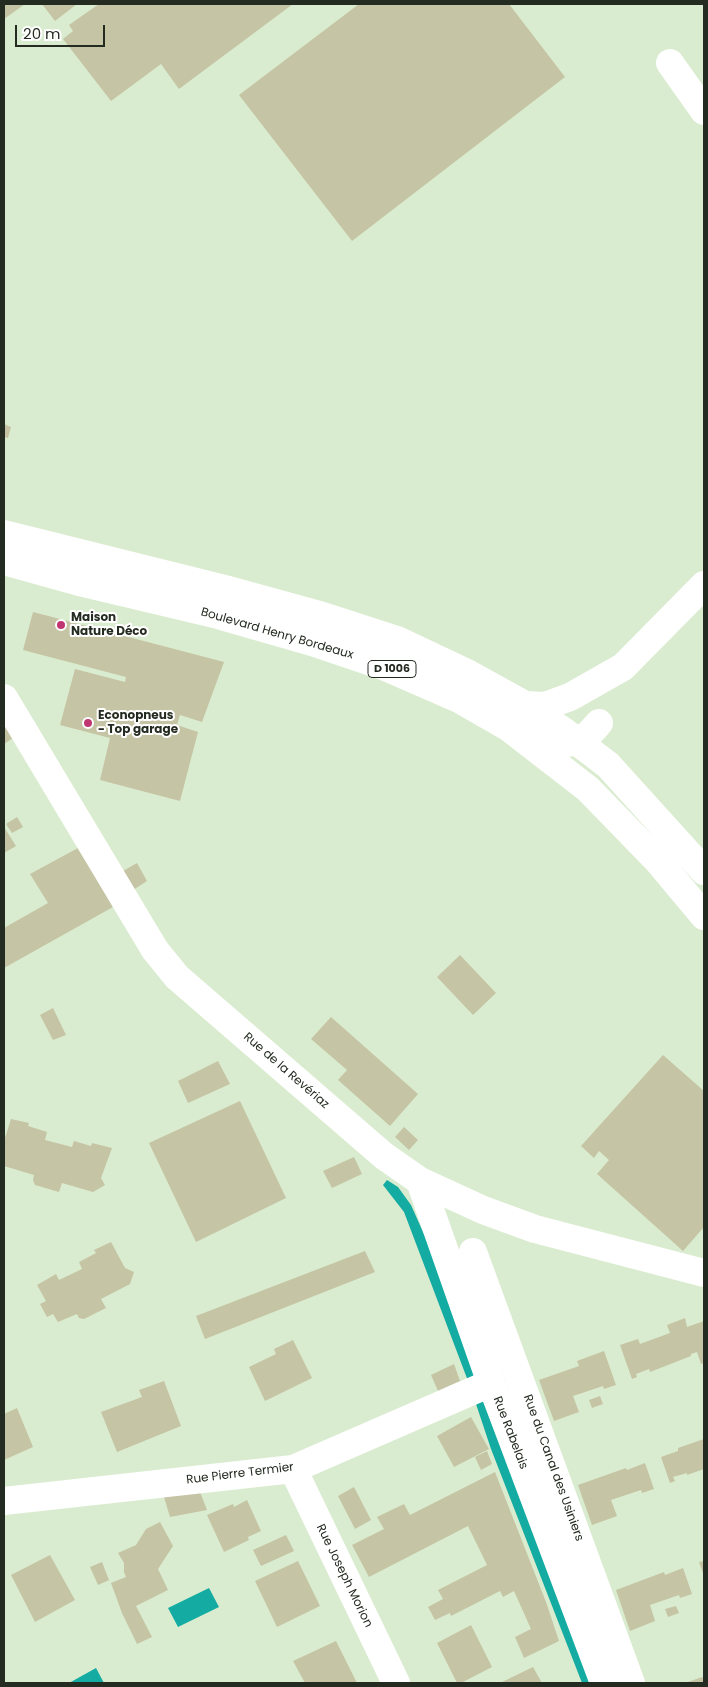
<!DOCTYPE html>
<html>
<head>
<meta charset="utf-8">
<style>
	body { margin:0 }
	#map { position:relative; width:708px; height:1687px; overflow:hidden; background:#daeccf; font-family:Poppins,sans-serif }
	canvas { display:block }
	.frame { position:absolute; inset:0; border:5px solid #242b20; pointer-events:none }
	.scale { position:absolute; left:15px; top:25px; width:90px; height:22px; box-sizing:border-box; border:2px solid #242b20; border-top:0; padding-left:6px; font-size:15px; line-height:18px; white-space:nowrap; color:#242b20; -webkit-text-stroke:4px #fff; paint-order:stroke }
</style>
</head>
<body>
<div id="map">
<canvas width="708" height="1687"></canvas>
<div class="frame"></div>
<div class="scale">20 m</div>
</div>
<script>
const g = document.querySelector('canvas').getContext('2d');
g.lineJoin = 'round';
function fill(path, color) { g.fillStyle = color; g.fill(path, 'evenodd'); }
const poly = rows => new Path2D(rows.map(r => 'M' + r).join(''));
function strokePath(path, color, width, dash) { g.strokeStyle = color; g.lineWidth = width; g.lineCap = dash ? 'butt' : 'round'; g.setLineDash(dash || []); g.stroke(path); }
function label(font, color, halo, rows, align = 'center') {
  g.font = font + ' Poppins,sans-serif'; g.lineWidth = 4; g.setLineDash([]); g.textBaseline = 'middle'; g.strokeStyle = halo; g.fillStyle = color; for (const [text, x, y, turn = 0] of rows) {
    g.save(); g.translate(x, y); g.rotate((+turn || 0) * Math.PI / 180); g.textAlign = isNaN(turn) ? turn : align; if (halo) g.strokeText(text, 0, 0); g.fillText(text, 0, 0); g.restore();
  }
}
fill(poly([
	[387,1180,398,1187,411,1205,448,1288,475,1378,468,1381,404,1212,383,1185],
	[481,1392,592,1683,582,1683,491,1449,473,1395],
	[209,1588,219,1607,178,1627,168,1608],
	[96,1668,104,1683,69,1683]
]), '#14aca2');
fill(poly([
	[4,4,25,4,4,19],
	[42,4,77,4,55,21],
	[99,4,293,4,179,89,161,64,111,101,63,39,73,31,69,25],
	[359,4,509,4,565,77,352,241,239,95],
	[4,424,11,427,8,438,4,437],
	[33,612,224,662,202,722,180,715,177,725,198,732,180,801,100,780,110,738,60,725,75,669,125,682,126,677,23,650],
	[4,722,13,738,4,744],
	[17,817,23,827,12,833,6,824],
	[4,827,16,846,4,853],
	[78,848,113,907,4,968,4,928,48,903,30,874],
	[137,863,147,881,133,890,123,871],
	[460,955,496,993,473,1015,437,977],
	[53,1008,66,1035,53,1040,40,1015],
	[331,1017,418,1094,390,1126,338,1080,347,1070,311,1039],
	[663,1055,704,1091,704,1227,683,1251,597,1174,609,1160,599,1151,594,1158,581,1146],
	[218,1061,230,1084,188,1103,178,1081],
	[240,1101,286,1198,196,1242,149,1143],
	[11,1119,29,1123,28,1126,47,1132,45,1140,72,1147,74,1141,91,1146,92,1143,112,1148,101,1178,105,1185,93,1192,62,1183,59,1192,35,1185,33,1180,34,1175,4,1166,4,1141],
	[404,1127,418,1140,409,1150,395,1137],
	[354,1157,362,1174,332,1188,323,1171],
	[111,1242,125,1268,134,1272,130,1284,101,1299,106,1308,84,1319,79,1318,77,1314,58,1322,53,1314,47,1317,40,1304,46,1301,37,1285,56,1274,59,1280,82,1269,79,1262,96,1253,94,1250],
	[365,1251,375,1272,205,1339,196,1316],
	[685,1318,687,1327,704,1321,704,1363,701,1364,697,1352,691,1354,691,1356,650,1372,649,1369,636,1374,637,1377,632,1379,620,1345,638,1339,640,1344,670,1333,667,1325],
	[293,1340,312,1378,265,1401,249,1367,276,1354,274,1349],
	[604,1351,616,1385,604,1389,603,1386,573,1396,579,1412,554,1421,539,1380,579,1366,577,1361],
	[454,1364,460,1381,438,1391,431,1375],
	[164,1381,181,1426,117,1452,101,1412,142,1397,139,1390],
	[600,1396,603,1404,592,1408,589,1400],
	[17,1408,33,1447,4,1460,4,1414],
	[471,1417,489,1449,454,1467,437,1436],
	[704,1439,704,1469,687,1475,687,1473,673,1477,675,1481,670,1483,661,1457,678,1451,678,1448],
	[487,1451,492,1464,481,1470,475,1457],
	[645,1463,654,1489,642,1493,641,1490,611,1500,617,1516,592,1525,578,1485,626,1468,627,1470],
	[495,1472,546,1602,559,1641,524,1658,515,1637,531,1629,514,1591,503,1597,500,1591,451,1616,450,1613,435,1620,428,1607,443,1599,438,1590,487,1565,468,1526,369,1577,352,1545,384,1529,377,1517,404,1504,410,1515],
	[354,1487,371,1520,355,1529,338,1496],
	[200,1492,207,1510,170,1517,164,1497],
	[247,1500,261,1531,248,1537,249,1540,224,1552,207,1515,233,1504,234,1507],
	[160,1522,173,1546,158,1569,168,1590,136,1606,152,1637,137,1644,122,1613,111,1583,126,1577,124,1572,124,1563,118,1553,136,1545,146,1529],
	[286,1535,294,1551,261,1566,253,1550],
	[50,1555,75,1600,35,1622,11,1575],
	[298,1561,320,1606,277,1627,255,1581],
	[704,1561,704,1576,699,1562],
	[102,1562,109,1580,98,1585,90,1567],
	[683,1568,692,1594,680,1598,679,1595,650,1605,655,1621,630,1631,616,1590,664,1572,665,1575],
	[676,1606,679,1613,668,1617,665,1609],
	[471,1625,492,1667,461,1683,457,1683,437,1643],
	[336,1641,357,1683,305,1683,293,1661],
	[533,1667,542,1683,500,1683],
	[702,1677,704,1679,704,1683,685,1683]
]), '#c5c4a4');
strokePath(poly([
	[670,63,704,111],
	[31,555,137,582],
	[314,642,356,640,416,666],
	[4,698,155,950,177,977,384,1156,420,1181,483,1210,535,1229,704,1273],
	[525,705,545,706,570,697,623,667,704,585],
	[507,713,551,741,567,743,577,741,589,734,599,723],
	[420,1181,491,1383,604,1683],
	[473,1252,631,1683],
	[293,1469,396,1683],
	[4,1501,293,1469,491,1383]
]), '#fff', 28);
strokePath(poly([
	[4,534,225,589,323,616,397,640,469,674,525,705,562,730,608,765,704,871],
	[4,561,83,583,218,615,312,642,383,666,461,700,508,727,588,789,658,861,704,916]
]), '#fff', 28);
for (const [x, y, r, color] of [
	[61,625,5,"#bf3671"],
	[88,723,5,"#bf3671"]
]) { const dot = new Path2D(); dot.arc(x, y, r, 0, 2 * Math.PI); g.fillStyle = color; g.fill(dot); strokePath(dot, '#fff', 2); }
for (const [x, y, w] of [
	[392,669,48]
]) { const box = new Path2D(); box.roundRect(x - w / 2, y - 8.5, w, 17, 4); g.fillStyle = '#fff'; g.fill(box); strokePath(box, '#242b20', 1); }
label('bold 11px', '#242b20', null, [
	["D 1006",392,669]
]);
label('bold 12px', '#242b20', '#fff', [
	["Maison",71,618],
	["Nature Déco",71,632],
	["Econopneus",98,716],
	["- Top garage",98,730]
], 'left');
label('12px', '#242b20', '#fff', [
	["Boulevard Henry Bordeaux",277,634,16],
	["Rue de la Revériaz",286,1071,41],
	["Rue Rabelais",510,1433,69],
	["Rue du Canal des Usiniers",553,1468,70],
	["Rue Pierre Termier",240,1474,-7],
	["Rue Joseph Morion",344,1576,64]
]);
</script>
</body>
</html>
